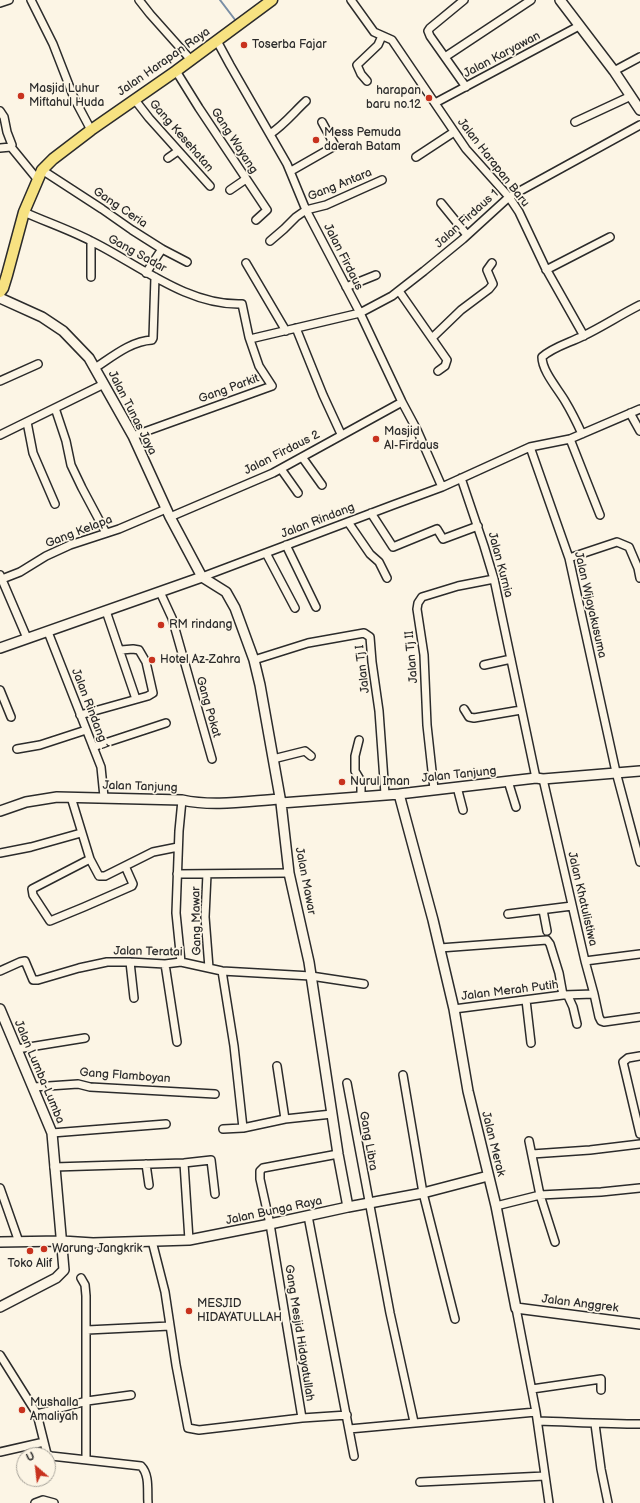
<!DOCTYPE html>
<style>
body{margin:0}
#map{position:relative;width:640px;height:1503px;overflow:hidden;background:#fcf5e5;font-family:"Balsamiq Sans",sans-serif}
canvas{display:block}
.north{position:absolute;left:16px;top:1447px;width:40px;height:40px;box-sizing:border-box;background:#fcf5e5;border:1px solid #a8a49b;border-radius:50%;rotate:332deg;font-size:11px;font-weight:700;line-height:16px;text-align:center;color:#2b2b2b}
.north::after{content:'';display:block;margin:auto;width:14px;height:18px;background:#c8321e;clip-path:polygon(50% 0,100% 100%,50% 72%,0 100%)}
</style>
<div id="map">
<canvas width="640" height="1503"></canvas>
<div class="north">U</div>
</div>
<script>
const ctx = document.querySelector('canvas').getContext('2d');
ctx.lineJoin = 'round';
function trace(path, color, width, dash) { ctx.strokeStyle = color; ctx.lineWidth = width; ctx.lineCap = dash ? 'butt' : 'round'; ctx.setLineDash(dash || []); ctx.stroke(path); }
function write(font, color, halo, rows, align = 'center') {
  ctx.font = font + ' "Balsamiq Sans",sans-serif'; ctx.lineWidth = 3.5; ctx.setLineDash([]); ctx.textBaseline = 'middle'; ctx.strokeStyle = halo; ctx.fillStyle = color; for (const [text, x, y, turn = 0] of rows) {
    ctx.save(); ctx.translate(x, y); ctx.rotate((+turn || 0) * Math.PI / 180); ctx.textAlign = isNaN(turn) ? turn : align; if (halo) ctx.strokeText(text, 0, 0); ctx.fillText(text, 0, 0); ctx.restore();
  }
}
trace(new Path2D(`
 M220,0L236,21`), '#7a8fa5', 2);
const street = new Path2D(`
 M31,0L53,44L74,98L91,130
 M139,0L150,14L191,60
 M351,0L374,32L392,40L466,149L509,197L519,212L545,267L584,336
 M464,0L430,28L428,31L430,36L466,87
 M0,3L9,0
 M217,41L230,65L287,164L306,210L360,313L402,402L417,430L442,487
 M445,57L531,0
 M176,71L199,108L267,210L256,220
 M614,71L640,57
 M367,81L361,74L357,65L378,45L382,36
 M135,100L149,118L210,186
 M435,103L579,26
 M0,111L4,117L7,132L12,145L11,147L38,180
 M575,122L631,96
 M270,134C284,125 294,112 306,101
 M0,148L11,147
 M416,157L454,132
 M168,158L178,151
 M42,170L102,209L132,230L162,249L187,262
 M291,171L333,147L334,144L322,122
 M230,190L246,179
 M441,203L467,235
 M24,212C46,222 70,230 91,241C138,264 187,306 242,304L249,337L259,366L272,386L133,436
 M270,241L284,229L296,217L306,210L326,205L382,180
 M246,263L286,331
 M546,270L610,237
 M146,273L162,249
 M91,277V241
 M346,287L376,275
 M399,291L447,360L445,366L438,371
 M296,328L323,395L341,434
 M432,338L461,310L489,289L493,284L487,270L492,263
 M250,339L360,313L392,296L424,271L463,239L509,197L640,125
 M95,368C112,357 131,341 152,340L153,338L155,277
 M0,381L38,364
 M55,408L66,441L71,465L82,488L106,533
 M630,413L640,431
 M27,422L33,453L55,504
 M582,434C577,423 571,411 565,401C558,389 542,371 542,357C553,347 569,343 583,336C602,327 620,315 640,305
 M0,435L104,384
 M570,439L600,515
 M530,447L569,558L616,772L640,862
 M302,457L322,485
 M281,469L298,493
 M461,478L484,546L494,579L536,778
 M371,513L393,547L437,529L443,539L478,526
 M170,517L273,473L402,402
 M348,522L370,554L379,562L387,578
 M286,545L316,607
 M266,553L295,608
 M569,558L617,542L629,547L638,568L640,578
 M0,575L27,638
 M202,577L393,505L442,487L530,447L570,439L640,409
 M2,579L20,572L46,556L70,545L119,529L166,509
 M160,592L172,618L212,759
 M106,611L136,699
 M48,632L101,767L104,797
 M254,660L308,643L364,633L370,637L372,662L379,711L385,794
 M484,665L511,659
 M0,690L11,717
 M464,709L469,717L474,718L521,710
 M80,715L148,696L153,693L146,662L139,650L133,649L121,650
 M359,740L355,756V771L361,781V796
 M93,747L166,723
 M17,749L40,745L86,730
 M273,759L305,751L311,756
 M543,779L585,961L594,994L599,1017L601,1021L604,1022L640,1017
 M508,781L516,807
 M457,787L463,810
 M434,789L427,725L424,655L417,609L418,603L422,597L458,586L494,579
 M71,797L90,859L99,876H105L153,852L178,847
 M0,853L31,847L81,833
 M90,859L32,889L33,895L50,921L84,907L132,886L133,884L125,866
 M177,874L289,873
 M207,874L205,917L209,968
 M543,910L547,931
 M508,914L572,906
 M440,948L547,940L550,944L559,973L563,995
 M585,961L640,954
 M130,962L134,998
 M181,962L176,913L179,831L182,800
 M165,964L177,1042
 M0,971L20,962L25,961L33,980H38L79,968L107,962H130L165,964L181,962L222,971L311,976L364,984
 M222,971L234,1046L243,1128
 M568,996L573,1007L577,1024
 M526,1000L531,1043
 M454,1009L563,995L594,994
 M17,1049L85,1038
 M640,1056L628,1058L623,1062L640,1134
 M277,1066L285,1119
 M403,1075L423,1193L455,1319
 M347,1083L390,1313L414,1422
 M34,1087L78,1084L90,1087L215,1094
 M223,1129L243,1128L285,1119L332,1114
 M52,1133L166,1124
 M529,1141L540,1195L555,1242
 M532,1154L590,1150L640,1144
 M184,1163L189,1240
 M146,1164L149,1185
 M54,1167L184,1163L211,1160L215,1194
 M0,1188L19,1242
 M496,1206L540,1195L601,1192L640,1188
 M308,1216L354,1456
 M152,1241L165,1292L176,1365L188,1428L199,1430L302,1418L270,1224L260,1179V1171L263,1168L338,1154
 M81,1278L85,1285L86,1296V1460
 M516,1308L536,1412L549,1503
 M87,1330L170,1326
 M0,1355L37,1414L47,1454L51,1456L141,1466C150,1475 147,1491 148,1503
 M532,1389L601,1379V1390
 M37,1414L87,1401L131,1395
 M302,1418L347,1415
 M538,1421C572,1422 606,1424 640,1424
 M595,1424L601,1469L608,1503
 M349,1429L536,1412
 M0,1452L44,1442
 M420,1482L545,1476
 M35,1503L43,1500L54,1503`);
const secondary = new Path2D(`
 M560,0L614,71L640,110
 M0,298L42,317L63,331L89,358L133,436L170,517L202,577
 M202,577L226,592L235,608L254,660L260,685L281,803L289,873L309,962L338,1154L348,1207
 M0,648L202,577
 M399,794L433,920L454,1009L468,1091L496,1206L516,1308L640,1324
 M281,803L399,794L536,778L543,779L640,771
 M0,811L26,802L57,797L182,800C214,807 248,801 280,799
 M0,1009L52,1133L64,1270L56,1278L0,1307
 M0,1242L62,1241L93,1243L189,1240L270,1224L348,1207L423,1193L488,1176`);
const primary = new Path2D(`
 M0,292L3,288L7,275L24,212L42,170L53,159L91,130L176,71L272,0`);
trace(street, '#2b2b2b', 10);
trace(secondary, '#2b2b2b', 12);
trace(primary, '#2b2b2b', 13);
trace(street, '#fcf5e5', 7);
trace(secondary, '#fcf5e5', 9);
trace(primary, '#f7e281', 10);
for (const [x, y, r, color] of [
 [244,45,4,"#c8321e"],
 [21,96,4,"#c8321e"],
 [429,98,4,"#c8321e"],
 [316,140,4,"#c8321e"],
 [376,439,4,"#c8321e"],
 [161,625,4,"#c8321e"],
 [152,660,4,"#c8321e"],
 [342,782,4,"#c8321e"],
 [44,1249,4,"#c8321e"],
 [30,1251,4,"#c8321e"],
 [189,1311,4,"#c8321e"],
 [22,1410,4,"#c8321e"]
]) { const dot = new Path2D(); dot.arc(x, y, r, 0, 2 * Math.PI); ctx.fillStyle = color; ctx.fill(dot); trace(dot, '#fcf5e5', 1.5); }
write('12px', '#2b2b2b', '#fcf5e5', [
 ["Toserba Fajar",252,45],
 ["Masjid Luhur",29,89],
 ["Miftahul Huda",29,103],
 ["harapan",421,91,"right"],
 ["baru no.12",421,105,"right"],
 ["Mess Pemuda",324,133],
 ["daerah Batam",324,147],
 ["Masjid",384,432],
 ["Al-Firdaus",384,446],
 ["RM rindang",169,625],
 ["Hotel Az-Zahra",160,660],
 ["Nurul Iman",350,782],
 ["Warung Jangkrik",52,1249],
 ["Toko Alif",30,1264,"center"],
 ["MESJID",197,1304],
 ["HIDAYATULLAH",197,1318],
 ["Mushalla",30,1403],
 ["Amaliyah",30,1417]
], 'left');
write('12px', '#2b2b2b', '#fcf5e5', [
 ["Jalan Karyawan",502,55,-28],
 ["Jalan Harapan Raya",164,62,-35],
 ["Gang Kesehatan",181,136,49],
 ["Gang Wayang",234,141,57],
 ["Jalan Harapan Baru",493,163,52],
 ["Gang Antara",340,185,-22],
 ["Gang Ceria",120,208,34],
 ["Jalan Firdaus 1",467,219,-42],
 ["Gang Sadar",137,254,29],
 ["Jalan Firdaus",343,257,63],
 ["Gang Parkit",229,389,-20],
 ["Jalan Tunas Jaya",132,413,63],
 ["Jalan Firdaus 2",282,453,-27],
 ["Jalan Rindang",318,521,-21],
 ["Gang Kelapa",79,532,-21],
 ["Jalan Kurnia",500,565,75],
 ["Jalan Wijayakusuma",590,605,77],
 ["Jalan Tj II",412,657,-95],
 ["Jalan Tj I",363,669,-97],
 ["Gang Pokat",208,707,74],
 ["Jalan Rindang 1",90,709,69],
 ["Jalan Tanjung",459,775,-6],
 ["Jalan Tanjung",140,787,2],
 ["Jalan Mawar",305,881,79],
 ["Jalan Khatulistiwa",582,899,77],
 ["Gang Mawar",197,921,-91],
 ["Jalan Teratai",148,952,1],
 ["Jalan Merah Putih",510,991,-7],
 ["Jalan Lumba-Lumba",39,1072,67],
 ["Gang Flamboyan",125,1076,4],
 ["Gang Libra",368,1141,80],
 ["Jalan Merak",493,1144,76],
 ["Jalan Bunga Raya",274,1211,-12],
 ["Jalan Anggrek",580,1304,7],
 ["Gang Mesjid Hidayatullah",299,1333,81]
]);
</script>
